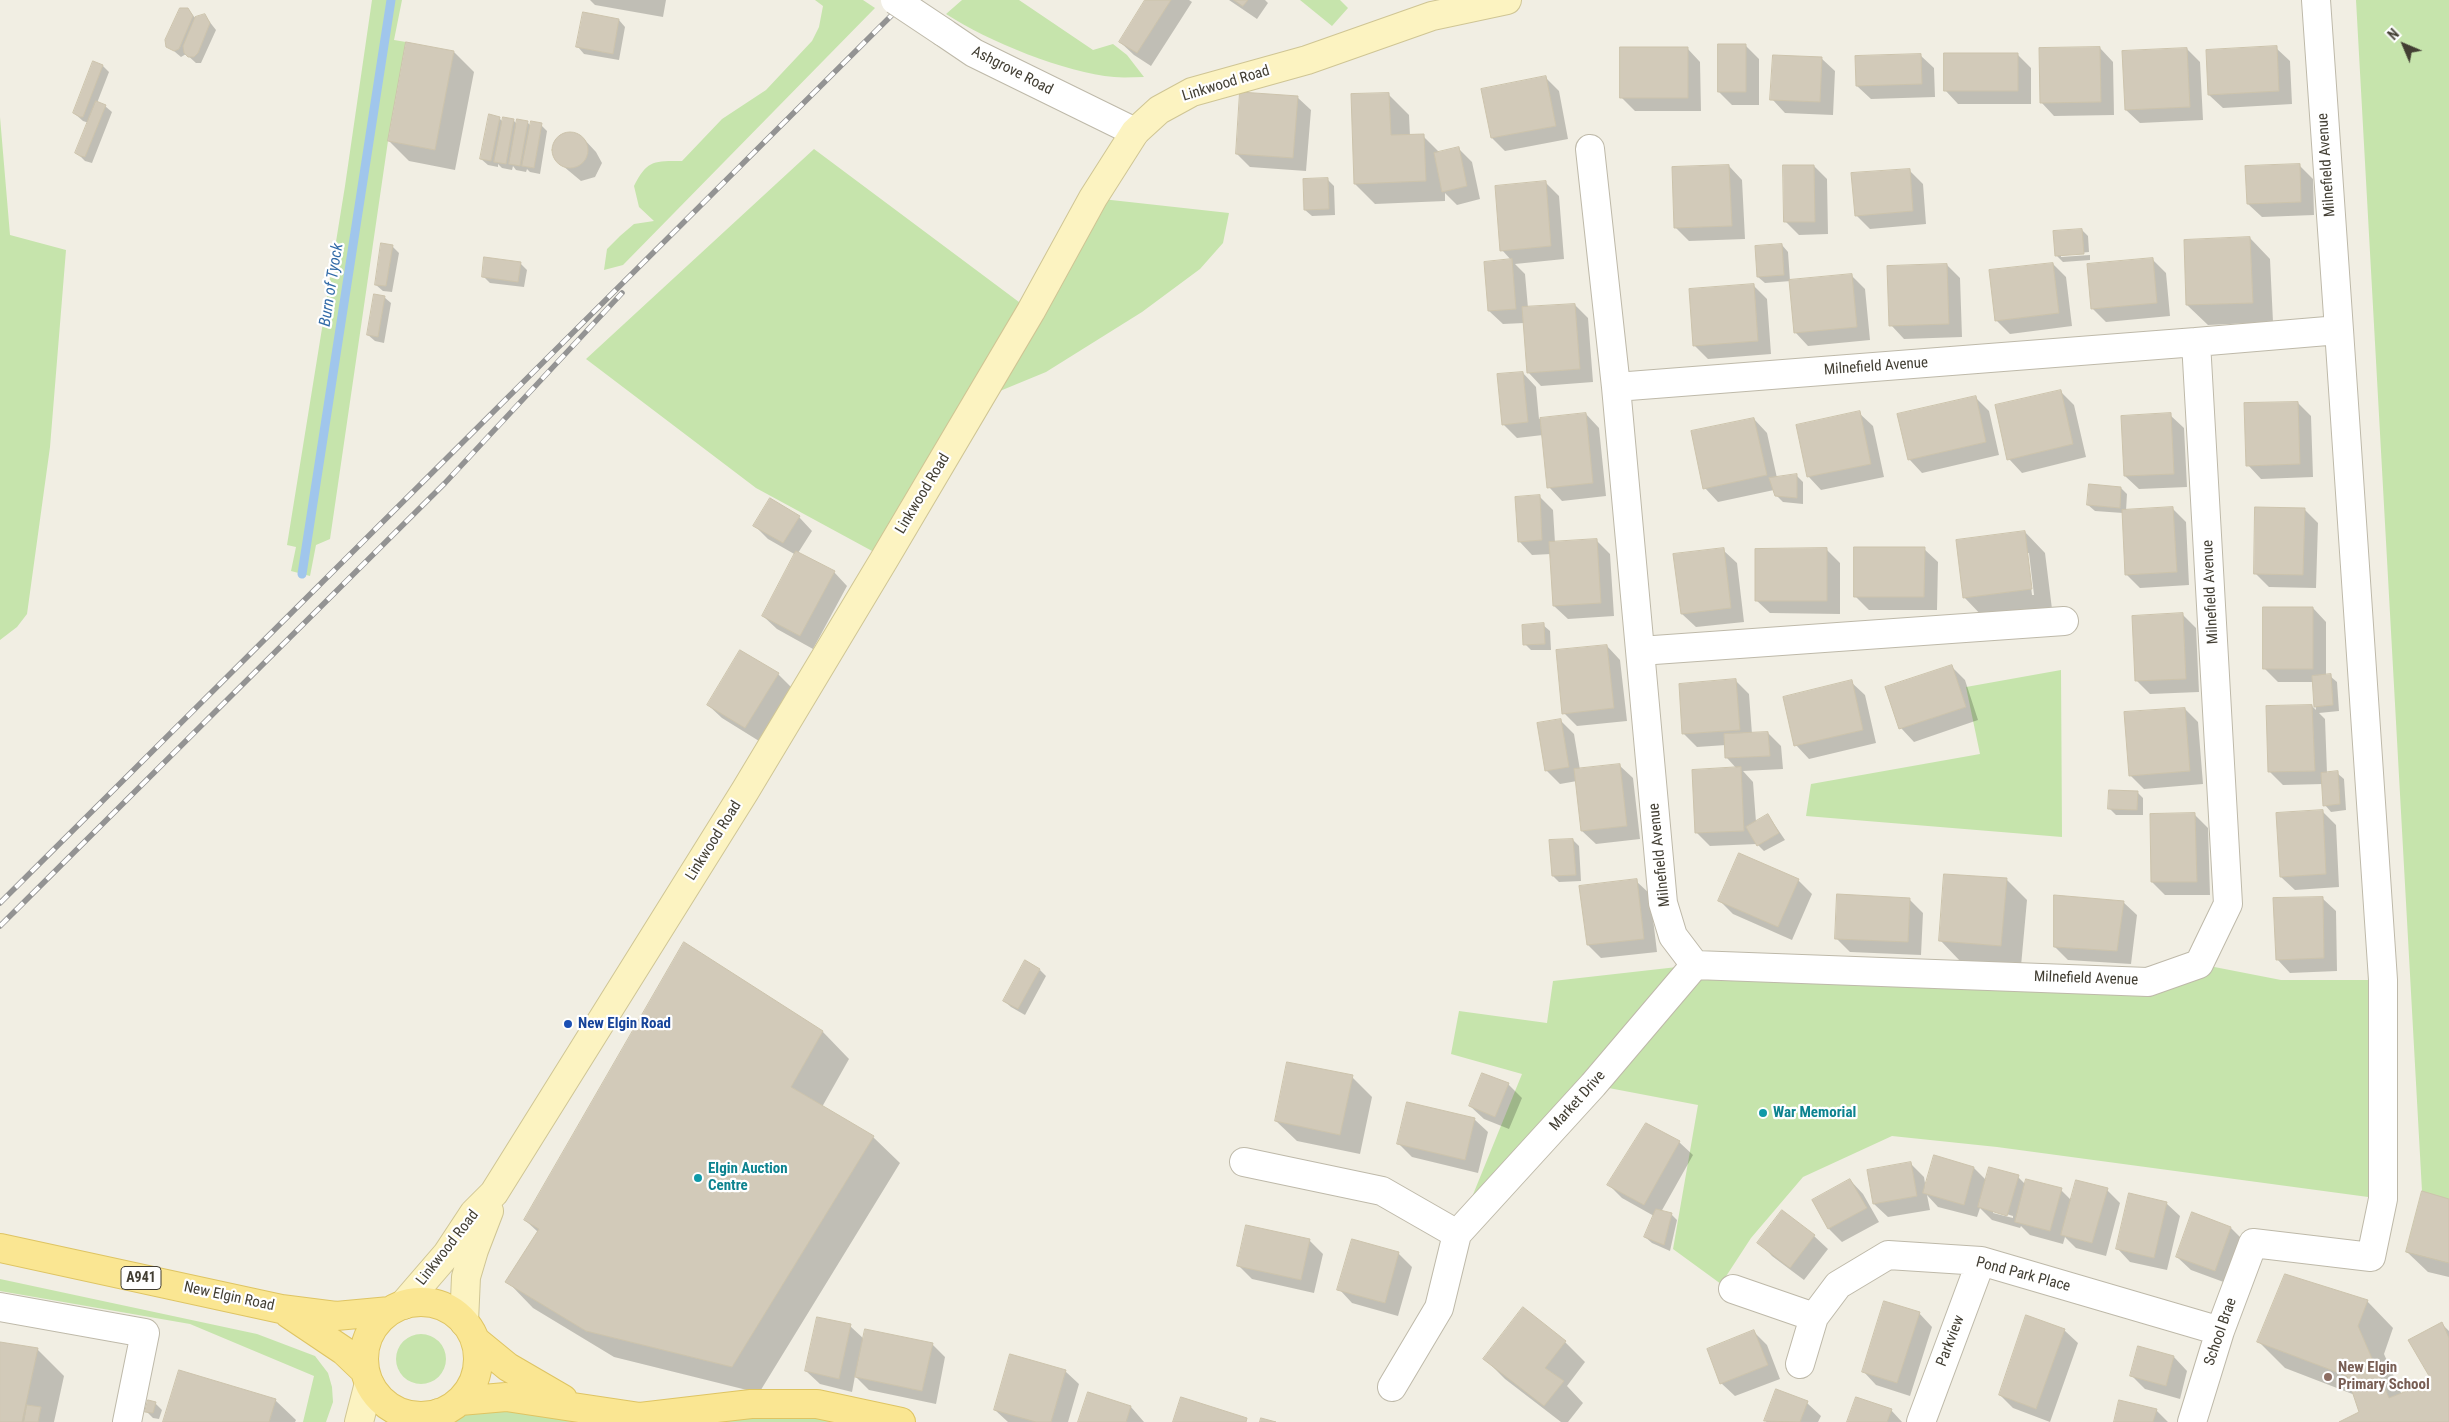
<!DOCTYPE html>
<style>
body{margin:0}
#map{position:relative;width:2449px;height:1422px;overflow:hidden;background:#f1eee3;font-family:"Roboto Condensed",sans-serif}
canvas{display:block}
.north{position:absolute;left:2379px;top:20px;width:50px;height:50px;-webkit-text-stroke:4px #fff;paint-order:stroke;rotate:315deg;font-size:14px;font-weight:700;line-height:20px;text-align:center;color:#423e33}
.north::after{content:'';display:block;margin:auto;width:18px;height:22px;background:#423e33;clip-path:polygon(50% 0,100% 100%,50% 72%,0 100%)}
</style>
<div id="map">
<canvas width="2449" height="1422"></canvas>
<div class="north">N</div>
</div>
<script>
const ctx = document.querySelector('canvas').getContext('2d');
ctx.lineJoin = 'round';
function paint(path, color) { ctx.fillStyle = color; ctx.fill(path, 'evenodd'); }
function trace(path, color, width, dash) { ctx.strokeStyle = color; ctx.lineWidth = width; ctx.lineCap = dash ? 'butt' : 'round'; ctx.setLineDash(dash || []); ctx.stroke(path); }
function write(font, color, halo, rows, align = 'center') {
  ctx.font = font + ' "Roboto Condensed",sans-serif'; ctx.lineWidth = 4.5; ctx.setLineDash([]); ctx.textBaseline = 'middle'; ctx.strokeStyle = halo; ctx.fillStyle = color; for (const [text, x, y, turn = 0] of rows) {
    ctx.save(); ctx.translate(x, y); ctx.rotate((+turn || 0) * Math.PI / 180); ctx.textAlign = isNaN(turn) ? turn : align; if (halo) ctx.strokeText(text, 0, 0); ctx.fillText(text, 0, 0); ctx.restore();
  }
}
paint(new Path2D(`
 M372,0H402L394,40L406,42L388,141L330,539L316,545L310,576L291,571L296,547L287,545L345,186Z
 M815,0H863L875,8L623,265L604,270L607,249L620,236L634,224L654,221L639,207L634,186C647,160 654,161 682,161L722,119L766,90L812,41L819,27L823,6Z
 M962,0H1019L1093,50L1113,44L1127,55L1144,77C1134,77 1124,78 1114,77C1066,73 987,41 946,14Z
 M1300,0H1340L1348,8L1332,26Z
 M2356,0H2449V1263L2406,1252L2422,1191Z
 M0,117L10,235L66,250L50,447L27,614L17,627L0,640Z
 M814,149L1031,311L1093,198L1229,213L1223,243L1200,269L1142,312L1046,372L978,400L885,558L756,488L586,359Z
 M2061,670L2062,837L1806,816L1811,784L1980,754L1966,687Z
 M2199,964L2281,980H2383V1199L1997,1147L1892,1136L1803,1177L1751,1238L1721,1284L1673,1249L1698,1105L1593,1085L1457,1234L1522,1074L1451,1054L1459,1011L1547,1023L1553,981L1695,965L2148,982Z
 M0,1279L257,1334L315,1356L328,1373L332,1387L333,1402L326,1422H303L314,1376L190,1324L0,1291Z
 M396 1359a25 25 0 1 1 50 0a25 25 0 1 1-50 0Z
 M471,1386L506,1397L580,1407L817,1404L901,1422H404L394,1410L415,1416L464,1396Z`), '#c6e4ac');
paint(new Path2D(`
 M590,0H666L663,17L595,5Z
 M1147,0H1189L1192,2L1151,66L1134,55L1120,42Z
 M1229,0H1265L1268,3L1257,19Z
 M188,9L195,18L205,16L216,30L201,63H196L186,54L181,57L168,46Z
 M584,14L619,20L625,27L619,60L584,54L578,47Z
 M1746,46L1759,59V105H1732L1719,92Z
 M1687,48L1700,62L1701,111H1635L1621,97Z
 M2100,48L2113,62L2114,115L2054,116L2041,102Z
 M2276,48L2290,61L2292,104L2223,108L2209,95Z
 M2187,49L2200,62L2203,120L2140,123L2126,110Z
 M454,52L474,72L455,170L409,161L389,141Z
 M2017,54L2031,68V104H1958L1945,90Z
 M1920,55L1934,68L1935,97L1871,99L1857,86Z
 M1821,58L1835,71L1833,115L1785,113L1772,99Z
 M94,63L103,66L109,72L97,103L105,106L112,112L92,163L85,161L77,153L89,123L83,121L74,113Z
 M1545,77L1559,91L1568,139L1505,151L1492,138L1483,90Z
 M1388,94L1409,115L1410,136H1423L1440,153L1459,149L1472,162L1480,199L1457,205L1445,193V201L1375,204L1355,184Z
 M1297,97L1311,110L1306,171L1250,167L1237,154Z
 M499,118L503,122L513,120L517,124L518,121L528,123L531,126L541,125L547,131L540,174L530,172L527,169L526,172L516,170L513,166L512,170L502,168L498,164V167L488,165L481,159Z
 M572,133L583,138L596,152L602,163L595,177L581,181L557,161L554,145L561,136Z
 M2299,165L2313,179L2314,215L2262,217L2248,204Z
 M1729,166L1742,180L1745,239L1689,241L1675,227Z
 M1814,166L1827,179L1828,234L1799,235L1786,222Z
 M1909,170L1923,184L1926,224L1870,229L1856,215Z
 M1327,179L1334,186L1335,215L1312,216L1305,210Z
 M1545,182L1559,196L1564,259L1515,264L1525,274L1528,308L1575,305L1588,318L1593,382L1541,386L1528,372L1524,323L1503,324L1489,311L1512,261L1502,250Z
 M2082,230L2088,236L2089,252L2061,255V257L2090,255V260L2063,262L2057,256Z
 M2250,238L2270,259L2273,322L2208,325L2187,305Z
 M1782,245L1788,252L1790,281L1852,276L1865,289L1870,340L1808,346L1795,332L1791,281L1765,283L1758,277Z
 M392,246L399,253L392,292L383,291L376,285Z
 M2153,260L2166,273L2170,316L2106,322L2092,308Z
 M520,263L527,270L524,287L490,283L483,276Z
 M2053,264L2066,277L2072,326L2010,334L1996,320Z
 M1947,265L1960,278L1962,337L1904,339L1891,325Z
 M1754,286L1767,299L1771,354L1708,359L1694,345Z
 M384,297L391,303L384,343L375,341L368,335Z
 M1523,373L1536,387L1539,419L1586,414L1599,428L1606,496L1562,501L1549,487L1543,435L1517,438L1503,424Z
 M2061,392L2074,405L2086,457L2022,473L2009,459Z
 M1975,397L1989,411L1999,455L1922,473L1909,459Z
 M2298,403L2311,416L2313,477L2261,479L2248,465Z
 M1859,413L1873,426L1884,477L1821,490L1808,476Z
 M2170,415L2184,428L2187,487L2139,489L2125,476Z
 M1754,419L1767,433L1777,478L1797,476L1803,482V504L1783,502L1777,496L1774,490L1718,502L1705,488Z
 M2121,488L2127,494L2126,511L2173,509L2186,522L2189,585L2140,588L2126,574L2123,513L2095,511L2088,505Z
 M1540,497L1553,510L1555,543L1596,540L1610,554L1614,616L1568,619L1554,606L1551,554L1532,555L1519,541Z
 M2304,509L2318,523L2316,588L2269,587L2256,574Z
 M799,517L812,531L798,553L834,572L847,586L813,649L777,629L763,616L796,555L768,539L755,526Z
 M2025,532L2045,553L2052,609L1984,618L1964,597ZM2027,553H2029L2034,595H2032Z
 M1924,549L1938,562L1937,610H1869L1856,597Z
 M1723,550L1737,563L1744,622L1696,627L1682,614L1675,556Z
 M1827,550L1840,563V614L1770,613L1756,600Z
 M2313,608L2326,622V676H2330L2337,682L2339,711L2319,713L2325,719L2327,773H2337L2344,779L2346,810L2331,812L2325,805L2323,784L2283,785L2270,772L2312,706L2316,710L2314,682H2278L2265,669Z
 M2183,615L2196,628L2199,692L2150,694L2137,681Z
 M1543,625L1550,631L1551,650H1531L1525,644Z
 M1607,646L1620,660L1627,721L1577,726L1564,713Z
 M1951,666L1965,680L1978,720L1914,742L1901,728Z
 M778,674L792,688L759,741L722,718L708,705Z
 M1736,681L1749,694L1752,734L1768,733L1781,746L1783,769L1743,771L1753,782L1756,822L1768,815L1785,840L1764,851L1757,844L1710,846L1696,832L1737,769L1727,758L1726,745L1697,747L1683,733Z
 M1851,682L1865,695L1876,743L1809,759L1796,745Z
 M2185,709L2198,722L2203,784L2144,789L2130,775Z
 M1560,720L1574,734L1580,770L1619,765L1633,778L1640,839L1596,844L1582,831L1577,781L1560,784L1546,770Z
 M2137,792L2143,798V815H2116L2109,808Z
 M2322,811L2336,825L2339,887L2295,890L2281,877Z
 M2195,815L2208,828L2210,895H2165L2152,882Z
 M1573,840L1579,846L1581,881L1559,882L1553,876Z
 M1740,855L1798,880L1812,894L1792,940L1733,914L1719,900Z
 M2006,879L2027,900L2021,966L1960,961L1940,940Z
 M1636,881L1650,894L1657,952L1601,958L1588,945Z
 M2322,898L2336,911L2337,971L2290,973L2277,959Z
 M1909,899L1923,913L1921,955L1850,952L1836,938Z
 M2123,902L2137,915L2131,964L2068,960L2055,947Z
 M685,944L823,1032L849,1059L822,1107L873,1137L900,1163L759,1393L614,1357L533,1308L507,1281L538,1232L525,1220Z
 M1040,970L1046,976L1025,1015L1011,1007L1004,1001Z
 M1352,1077L1372,1097L1360,1154L1297,1141L1276,1121Z
 M1508,1084L1522,1098L1509,1129L1484,1119L1470,1106Z
 M1474,1119L1488,1132L1478,1173L1412,1157L1399,1144Z
 M1679,1142L1693,1155L1661,1212L1671,1214L1677,1220L1670,1251L1652,1243L1645,1237L1654,1216L1622,1198L1609,1185Z
 M1910,1163L1924,1177L1926,1189L1974,1168L1986,1180L2018,1177L2026,1185L2061,1190L2072,1201L2107,1190L2120,1203L2106,1256L2076,1248L2065,1237L2063,1244L2030,1235L2021,1226L2020,1228L1992,1220L1980,1208L1977,1217L1938,1207L1927,1195L1930,1210L1888,1217L1874,1204L1869,1171ZM1993,1210L2013,1216V1218L1993,1213Z
 M1850,1180L1863,1194L1879,1222L1842,1242L1829,1229L1813,1201Z
 M2449,1200V1277L2428,1272L2407,1252Z
 M2166,1203L2180,1216L2167,1270L2130,1262L2117,1248Z
 M2231,1228L2244,1241L2229,1284L2191,1270L2177,1257Z
 M1814,1236L1828,1249L1804,1280L1772,1256L1759,1242Z
 M1309,1240L1323,1254L1314,1293L1252,1279L1239,1266Z
 M1398,1253L1412,1267L1398,1316L1352,1303L1339,1289Z
 M2367,1301L2393,1328L2384,1354L2402,1395L2434,1381L2442,1324L2449,1331V1422H2342L2361,1413L2355,1395L2285,1368L2259,1342Z
 M1919,1313L1932,1327L1910,1396L1876,1385L1863,1371Z
 M850,1326L864,1339L932,1344L945,1357L936,1404L869,1390L855,1376L852,1392L820,1384L806,1371Z
 M2064,1330L2078,1343L2050,1422L2013,1408L2000,1395Z
 M1754,1332L1767,1345L1780,1379L1735,1396L1721,1383Z
 M1565,1342L1585,1362L1567,1386L1583,1403L1568,1422H1561L1505,1379L1485,1359Z
 M0,1343L37,1349L64,1376L54,1422H0Z
 M2139,1348L2174,1357L2187,1371L2180,1399L2145,1389L2132,1376Z
 M1065,1371L1079,1384L1068,1422H1008L995,1410Z
 M1776,1391L1807,1403L1821,1416L1818,1422H1766Z
 M1089,1394L1131,1407L1144,1422H1079Z
 M275,1400L296,1420L295,1422H165Z
 M155,1403L162,1410L159,1419L153,1418L146,1411Z
 M1891,1410L1902,1422H1848Z
 M2156,1410L2168,1422H2115Z`), '#0003');
trace(new Path2D(`
 M302,574L391,0`), '#a0c6ec', 9);
const building = new Path2D(`
 M1145,0H1171L1137,53L1119,42Z
 M1234,0H1248L1243,6Z
 M180,8H188L193,16L179,49L174,51L166,47L165,40Z
 M583,12L619,19L613,54L576,47Z
 M205,14L210,23L198,53L194,57H188L184,53L183,46L195,17Z
 M406,42L454,51L435,150L388,141Z
 M1718,44H1746V92H1718Z
 M2277,46L2279,91L2208,95L2206,50Z
 M1620,47H1688V98H1620Z
 M2100,47L2101,102L2040,103L2039,48Z
 M2187,48L2190,107L2125,110L2122,51Z
 M1944,53H2018V91H1944Z
 M1921,54L1922,84L1856,86L1855,56Z
 M1773,55L1822,57L1820,102L1770,100Z
 M93,61L103,65L83,117H80L73,113Z
 M1546,76L1556,126L1491,138L1481,89Z
 M1240,92L1298,96L1293,158L1236,154Z
 M1389,93L1391,135L1424,134L1426,181L1354,184L1351,94Z
 M96,101L106,105L85,157L80,156L75,153Z
 M489,114L500,117L491,161L480,159Z
 M503,117L514,119L506,164L494,162Z
 M517,119L528,121L520,166L509,164Z
 M531,121L542,123L534,168L522,166Z
 M552 150a18 18 0 1 1 36 0a18 18 0 1 1-36 0Z
 M1459,147L1467,186L1442,192L1434,153Z
 M2300,164L2301,202L2247,204L2245,166Z
 M1729,165L1732,226L1674,228L1672,167Z
 M1783,165H1814L1815,222H1784Z
 M1910,169L1913,211L1855,216L1851,173Z
 M1328,178L1329,209L1304,210L1303,179Z
 M1546,181L1551,246L1500,251L1495,186Z
 M2082,229L2084,254L2055,256L2053,231Z
 M2250,237L2253,303L2186,305L2184,240Z
 M381,243L393,245L386,286L375,285Z
 M1782,244L1784,275L1757,277L1755,246Z
 M484,257L521,262L518,282L482,277Z
 M2153,258L2157,303L2091,309L2087,264Z
 M1512,259L1516,309L1488,311L1484,262Z
 M2053,263L2059,313L1995,321L1989,270Z
 M1947,264L1949,324L1889,326L1887,266Z
 M1852,274L1857,327L1794,333L1789,280Z
 M1754,284L1758,341L1693,346L1689,289Z
 M374,294L385,296L378,337L367,335Z
 M1575,304L1580,369L1527,373L1522,307Z
 M1523,372L1528,422L1502,425L1497,374Z
 M2061,390L2073,444L2007,460L1995,405Z
 M1976,396L1986,442L1908,460L1897,414Z
 M2298,402L2300,464L2246,466L2244,403Z
 M1860,411L1871,464L1807,477L1796,425Z
 M1586,413L1593,483L1547,488L1540,418Z
 M2171,413L2174,474L2124,476L2121,416Z
 M1754,418L1767,475L1703,489L1691,431Z
 M1797,474V498L1775,496L1769,478Z
 M2089,484L2121,487L2120,508L2087,505Z
 M1540,495L1542,540L1518,542L1515,497Z
 M770,498L800,516L783,543L753,526Z
 M2173,507L2177,572L2125,575L2122,510Z
 M2255,507L2305,508L2303,575L2254,574Z
 M2025,531L2032,589L1963,598L1956,540Z
 M1597,539L1601,603L1553,606L1549,542Z
 M1854,547H1925L1924,597H1854Z
 M1724,548L1731,608L1681,614L1673,554Z
 M1827,548V601H1755V549Z
 M796,551L835,571L800,636L762,616Z
 M2263,607H2313V669H2263Z
 M2183,613L2186,679L2135,681L2132,616Z
 M1544,623L1545,644L1523,645L1522,625Z
 M1607,645L1614,708L1562,714L1556,650Z
 M740,650L779,673L745,728L707,705Z
 M1952,665L1966,707L1899,729L1885,687Z
 M2331,674L2333,705L2314,707L2312,676Z
 M1736,679L1740,730L1682,734L1679,684Z
 M1852,680L1863,730L1794,746L1783,697Z
 M2312,705L2315,771L2268,772L2266,706Z
 M2185,708L2190,771L2129,776L2124,712Z
 M1561,719L1569,767L1545,771L1537,723Z
 M1768,732L1770,756L1725,758L1724,734Z
 M1620,764L1627,826L1581,831L1574,769Z
 M1741,767L1744,831L1695,833L1692,770Z
 M2338,771L2340,804L2323,806L2321,773Z
 M2109,790L2138,791L2137,810L2108,809Z
 M2323,810L2326,874L2280,877L2276,813Z
 M2195,813L2197,882H2151L2150,814Z
 M1768,814L1779,833L1757,846L1746,827Z
 M1573,839L1576,875L1552,876L1549,840Z
 M1739,853L1799,879L1778,927L1718,901Z
 M1944,874L2007,878L2001,946L1939,941Z
 M1637,879L1644,939L1587,945L1579,886Z
 M1837,894L1910,898L1908,942L1835,939Z
 M2054,895L2124,901L2117,951L2054,947Z
 M2323,897L2324,958L2276,960L2273,898Z
 M684,942L823,1031L791,1087L874,1136L732,1367L586,1331L505,1282L539,1229L524,1220Z
 M1025,960L1040,969L1018,1009L1003,1001Z
 M1287,1062L1353,1075L1340,1135L1275,1121Z
 M1482,1073L1509,1083L1495,1117L1469,1106Z
 M1407,1102L1475,1118L1465,1160L1397,1144Z
 M1646,1123L1680,1141L1644,1205L1607,1185Z
 M1934,1155L1974,1167L1964,1205L1923,1193Z
 M1911,1162L1917,1196L1873,1204L1867,1170Z
 M1989,1167L2019,1175L2007,1216L1978,1207Z
 M1850,1179L1867,1208L1828,1229L1812,1200Z
 M2026,1179L2062,1188L2050,1231L2015,1222Z
 M2076,1180L2108,1188L2092,1243L2061,1235Z
 M2422,1191L2449,1199V1263L2406,1252Z
 M2129,1193L2167,1202L2154,1258L2116,1249Z
 M1656,1209L1672,1213L1664,1245L1644,1237Z
 M1782,1210L1815,1235L1790,1268L1757,1243Z
 M2192,1212L2231,1227L2215,1271L2176,1257Z
 M1246,1225L1310,1239L1301,1280L1237,1266Z
 M1352,1239L1399,1252L1385,1303L1337,1290Z
 M2285,1274L2368,1300L2358,1326L2389,1398L2432,1381L2408,1340L2442,1322L2449,1338V1422H2339L2359,1412L2347,1376L2257,1342Z
 M1884,1301L1920,1312L1897,1383L1862,1372Z
 M1523,1307L1566,1341L1545,1368L1564,1381L1544,1406L1483,1359Z
 M2026,1315L2065,1329L2036,1409L1999,1395Z
 M817,1317L851,1324L839,1379L805,1371Z
 M865,1329L933,1343L922,1391L855,1377Z
 M1754,1330L1768,1365L1720,1384L1707,1349Z
 M0,1342L38,1348L22,1422H0Z
 M2138,1346L2174,1356L2166,1386L2130,1376Z
 M1010,1354L1066,1370L1051,1422H1036L994,1410Z
 M179,1370L276,1399L269,1422H163Z
 M1776,1389L1808,1401L1800,1422L1764,1421Z
 M1088,1392L1131,1406L1126,1422H1078Z
 M1181,1397L1247,1418L1246,1422H1173Z
 M1856,1397L1892,1409L1887,1422H1847Z
 M148,1400L156,1402L153,1413L145,1412Z
 M2119,1400L2157,1409L2153,1422H2114Z
 M27,1405L41,1407L38,1422H24Z
 M1261,1418L1276,1422H1260Z`);
paint(building, '#d2cab9');
trace(building, '#ccc3ac', 1);
const street = new Path2D(`
 M943,32L974,53L1135,132
 M1590,149L1616,387L1663,903L1673,936L1695,965L2148,982L2199,964L2228,904L2196,342L2339,330L2316,0
 M1616,387L2196,342
 M1640,651L2064,621
 M1244,1162L1382,1191L1457,1234
 M1733,1289L1814,1317
 M0,1307L145,1333L127,1422
 M1800,1364L1814,1317L1838,1285L1888,1255L1981,1261L2220,1331
 M1392,1387L1439,1308L1457,1234L1593,1085L1695,965
 M1921,1422L1981,1261
 M2192,1422L2220,1331L2253,1243L2371,1257L2383,1199V980L2339,330`);
const secondary = new Path2D(`
 M403,1305L447,1254L474,1213L494,1193L745,791L885,558L1031,311L1093,198L1135,132L1159,110L1192,92L1307,60L1432,16L1507,0
 M464,1322L466,1277L474,1250L489,1211
 M359,1422L369,1383
 M427,1422L439,1413`);
const primary = new Path2D(`
 M0,1248L281,1309L336,1316L390,1311
 M364 1359a57 57 0 1 1 114 0a57 57 0 1 1-114 0Z
 M289,1314L344,1351L365,1371
 M475,1340L508,1367L563,1399
 M460,1401L506,1397L640,1417L751,1404H817L901,1422`);
trace(street, '#beb9a9', 30);
trace(secondary, '#cfc594', 30);
trace(primary, '#dec463', 30);
trace(street, '#fff', 28);
trace(secondary, '#fcf3c1', 28);
trace(primary, '#fae692', 28);
const rail = new Path2D(`
 M0,903L907,0
 M0,926L445,483L622,293`);
trace(rail, '#939393', 5.5);
trace(rail, '#fff', 4, [11]);
const streetBridge = new Path2D(`
 M895,0L943,32`);
trace(streetBridge, '#beb9a9', 30, []);
trace(streetBridge, '#fff', 28);
for (const [x, y, r, color] of [
 [568,1024,5,"#1a4fb4"],
 [1763,1113,5,"#0f9aa8"],
 [698,1178,5,"#0f9aa8"],
 [2328,1377,5,"#8d6e63"]
]) { const dot = new Path2D(); dot.arc(x, y, r, 0, 2 * Math.PI); ctx.fillStyle = color; ctx.fill(dot); trace(dot, '#fff', 2); }
for (const [x, y, w] of [
 [141,1278,40]
]) { const box = new Path2D(); box.roundRect(x - w / 2, y - 11.5, w, 23, 4); ctx.fillStyle = '#fff'; ctx.fill(box); trace(box, '#423e33', 1); }
write('bold 14px', '#423e33', null, [
 ["A941",141,1278]
]);
write('15px', '#423e33', '#fff', [
 ["Ashgrove Road",1012,71,27],
 ["Linkwood Road",1226,84,-17],
 ["Milnefield Avenue",2327,165,-94],
 ["Milnefield Avenue",1876,367,-4],
 ["Linkwood Road",923,494,-59],
 ["Milnefield Avenue",2211,592,-93],
 ["Linkwood Road",714,841,-58],
 ["Milnefield Avenue",1660,855,-96],
 ["Milnefield Avenue",2086,979,2],
 ["Market Drive",1578,1101,-48],
 ["Linkwood Road",448,1248,-52],
 ["Pond Park Place",2023,1275,15],
 ["New Elgin Road",229,1297,12],
 ["School Brae",2221,1332,-71],
 ["Parkview",1951,1341,-69]
]);
write('bold 15px', '#164399', '#fff', [
 ["New Elgin Road",578,1024]
], 'left');
write('bold 15px', '#0d838f', '#fff', [
 ["War Memorial",1773,1113],
 ["Elgin Auction",708,1169],
 ["Centre",708,1186]
], 'left');
write('bold 15px', '#785e54', '#fff', [
 ["New Elgin",2338,1368],
 ["Primary School",2338,1385]
], 'left');
write('italic 16px', '#326ba8', '#fff', [
 ["Burn of Tyock",332,285,-81]
]);
</script>
